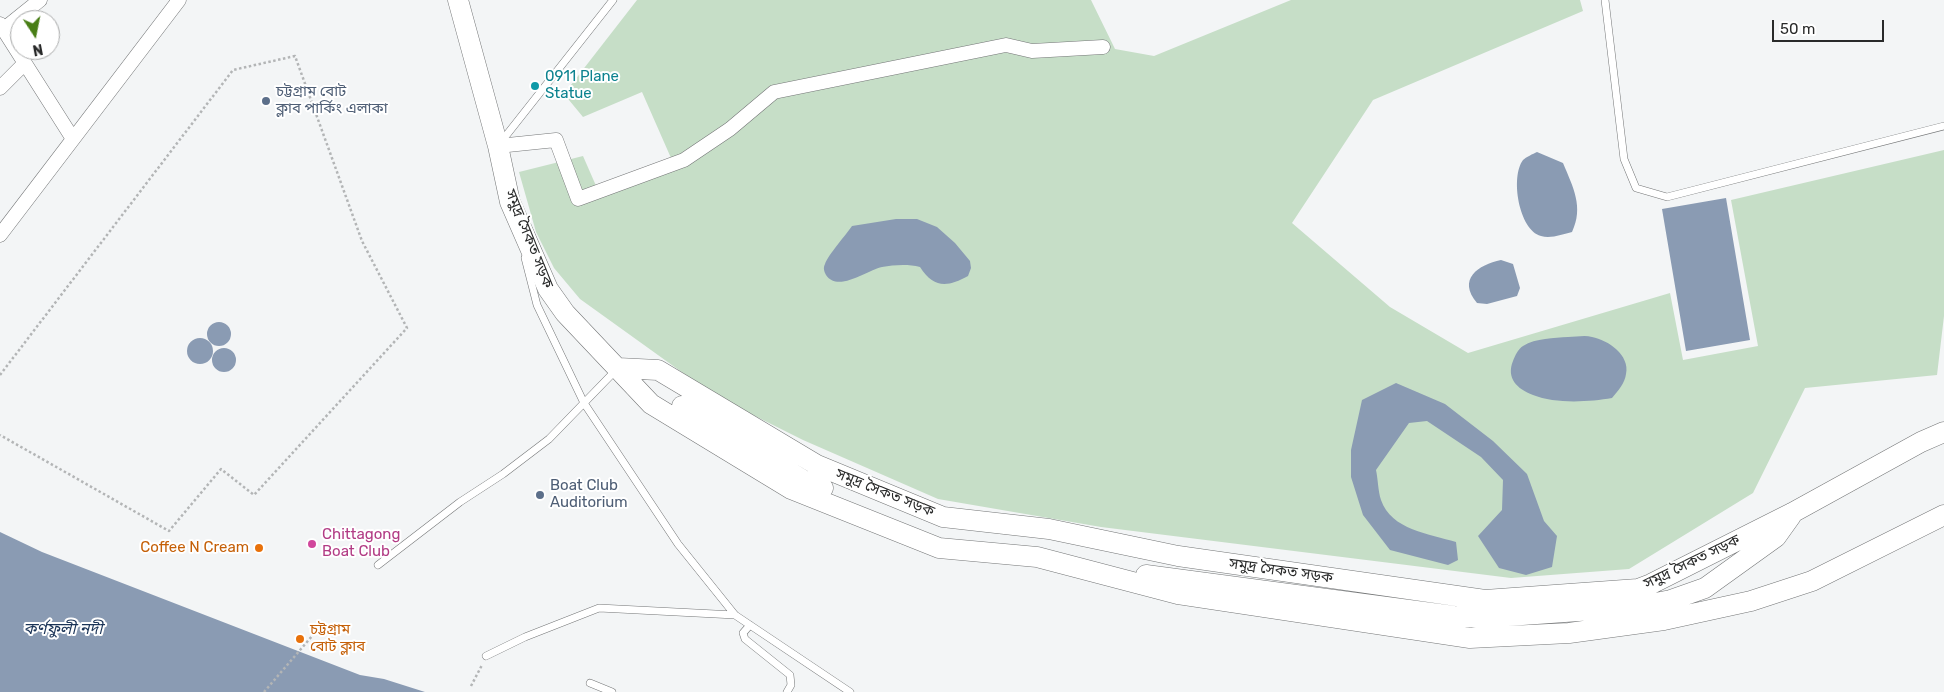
<!DOCTYPE html>
<meta charset="utf-8">
<style>
body{margin:0}
#map{position:relative;width:1944px;height:692px;overflow:hidden;background:#f3f5f6;font-family:Rubik,sans-serif}
canvas{display:block}
.north{position:absolute;left:10px;top:10px;width:50px;height:50px;box-sizing:border-box;background:#fff;border:1px solid #a9aaaa;border-radius:50%;rotate:169deg;font-size:14px;font-weight:700;line-height:20px;text-align:center;color:#292a2a}
.north::after{content:'';display:block;margin:auto;width:18px;height:22px;background:#487e15;clip-path:polygon(50% 0,100% 100%,50% 72%,0 100%)}
.scale{position:absolute;left:1772px;top:20px;width:112px;height:22px;box-sizing:border-box;border:2px solid #292a2a;border-top:0;padding-left:6px;font-size:15px;line-height:18px;white-space:nowrap;color:#292a2a;-webkit-text-stroke:4px #fff;paint-order:stroke}
</style>
<div id="map">
<canvas width="1944" height="692"></canvas>
<div class="north">N</div>
<div class="scale">50 m</div>
</div>
<script>
const ctx = document.querySelector('canvas').getContext('2d');
ctx.lineJoin = 'round';
function paint(path, color) { ctx.fillStyle = color; ctx.fill(path, 'evenodd'); }
function trace(path, color, width, dash) { ctx.strokeStyle = color; ctx.lineWidth = width; ctx.lineCap = dash ? 'butt' : 'round'; ctx.setLineDash(dash || []); ctx.stroke(path); }
function write(font, color, halo, rows, align = 'center') {
  ctx.font = font + ' Rubik,"Noto Sans Bengali",sans-serif'; ctx.lineWidth = 4; ctx.setLineDash([]); ctx.textBaseline = 'middle'; ctx.strokeStyle = halo; ctx.fillStyle = color; for (const [text, x, y, turn = 0] of rows) {
    ctx.save(); ctx.translate(x, y); ctx.rotate((+turn || 0) * Math.PI / 180); ctx.textAlign = isNaN(turn) ? turn : align; if (halo) ctx.strokeText(text, 0, 0); ctx.fillText(text, 0, 0); ctx.restore();
  }
}
paint(new Path2D(`
 M637,0H1091L1115,49L1154,56L1291,0H1580L1583,11L1373,100L1292,223L1390,307L1468,353L1670,293L1683,360L1758,346L1731,200L1944,150V316L1937,375L1805,388L1753,493L1629,569L1511,578L1101,527L938,499L803,440L715,396L580,299L554,268L536,232L519,172L583,156L597,188L671,158L642,92L583,117L564,94Z`), '#c6dec7');
paint(new Path2D(`
 M1537,152L1563,163C1573,187 1584,207 1572,232C1563,234 1551,239 1541,236C1519,230 1510,177 1523,160C1526,157 1533,154 1537,152Z
 M1726,198L1750,340L1686,351L1662,209Z
 M896,219H917L937,227L955,243L970,261L971,268L968,276C948,287 934,289 920,267C908,264 894,265 882,267C867,270 838,293 826,275C824,271 823,268 825,264C828,255 846,235 852,226Z
 M1501,260L1513,264L1520,288L1517,296L1487,304L1477,303C1457,279 1478,265 1501,260Z
 M207 334a12 12 0 1 1 24 0a12 12 0 1 1-24 0Z
 M1568,337C1576,337 1585,335 1592,337C1608,340 1630,355 1626,374C1625,383 1618,391 1612,398C1589,402 1555,404 1533,395C1517,389 1506,378 1513,361C1515,356 1518,349 1523,346C1536,338 1554,338 1568,337Z
 M187 351a13 13 0 1 1 26 0a13 13 0 1 1-26 0Z
 M212 360a12 12 0 1 1 24 0a12 12 0 1 1-24 0Z
 M1396,383L1445,404L1493,441L1527,474L1544,521L1557,536L1552,567L1526,575L1499,568L1478,536L1502,510L1503,480L1481,457L1427,421L1409,423L1376,470C1378,479 1378,491 1381,500C1391,530 1430,534 1456,542L1458,560L1448,565L1390,550L1363,515L1351,477V450L1362,400Z
 M0,532L42,552L360,675L384,679L425,692H0Z`), '#8a9bb3');
const service = new Path2D(`
 M1605,0L1624,159L1636,188L1667,197L1944,126
 M501,142L613,0
 M525,258L537,305L584,403L678,544L735,615L850,692
 M378,565L460,502L503,474L549,439L616,370
 M750,625L743,633L745,639L790,675L791,685L787,692
 M486,656L525,637L599,608L735,615
 M590,683L612,692`);
const minor = new Path2D(`
 M0,24L73,139
 M4,29L40,0
 M0,88L25,63
 M498,146L556,140L578,199L684,160L730,129L774,92L1006,45L1032,51L1103,47
 M0,235L179,0`);
const secondary = new Path2D(`
 M458,0L498,146L510,202L548,289L565,313L651,404L791,489L939,548L1037,557L1178,594L1470,638L1569,633L1664,620L1751,601L1812,581L1944,515
 M618,368L658,370L817,465L943,517L1049,529L1178,556L1485,600L1638,589L1651,584L1792,513L1921,442L1944,432
 M682,406L803,480L823,488
 M1146,575L1454,616L1480,618L1635,607L1671,600L1705,588L1776,537L1791,516`);
trace(service, '#747677', 8);
trace(minor, '#747677', 15);
trace(secondary, '#747677', 21);
trace(new Path2D(`
 M0,375L233,70L295,56L362,241L407,328L254,495L221,469L169,531L0,435
 M471,686L482,665
 M264,692L325,621`), '#b3b5b6', 2.5, [2.5, 2.5]);
trace(service, '#fff', 7);
trace(minor, '#fff', 14);
trace(secondary, '#fff', 20);
for (const [x, y, r, color] of [
 [535,86,5,"#0f9aa8"],
 [266,101,5,"#5c6f8a"],
 [540,495,5,"#5c6f8a"],
 [312,544,5,"#d1479c"],
 [259,548,5,"#e8710a"],
 [300,639,5,"#e8710a"]
]) { const dot = new Path2D(); dot.arc(x, y, r, 0, 2 * Math.PI); ctx.fillStyle = color; ctx.fill(dot); trace(dot, '#fff', 2); }
write('15px', '#0d838f', '#fff', [
 ["0911 Plane",545,77],
 ["Statue",545,94]
], 'left');
write('15px', '#4e5e75', '#fff', [
 ["চট্টগ্রাম বোট",276,92],
 ["ক্লাব পার্কিং এলাকা",276,109],
 ["Boat Club",550,486],
 ["Auditorium",550,503]
], 'left');
write('15px', '#292a2a', '#fff', [
 ["সমুদ্র সৈকত সড়ক",529,239,68],
 ["সমুদ্র সৈকত সড়ক",885,493,22],
 ["সমুদ্র সৈকত সড়ক",1692,562,-26],
 ["সমুদ্র সৈকত সড়ক",1281,571,8]
]);
write('15px', '#b23c85', '#fff', [
 ["Chittagong",322,535],
 ["Boat Club",322,552]
], 'left');
write('15px', '#c56008', '#fff', [
 ["Coffee N Cream",249,548],
 ["চট্টগ্রাম",310,630,"left"],
 ["বোট ক্লাব",310,647,"left"]
], 'right');
write('italic 16px', '#1b3457', '#fff', [
 ["কর্ণফুলী নদী",63,629]
]);
</script>
